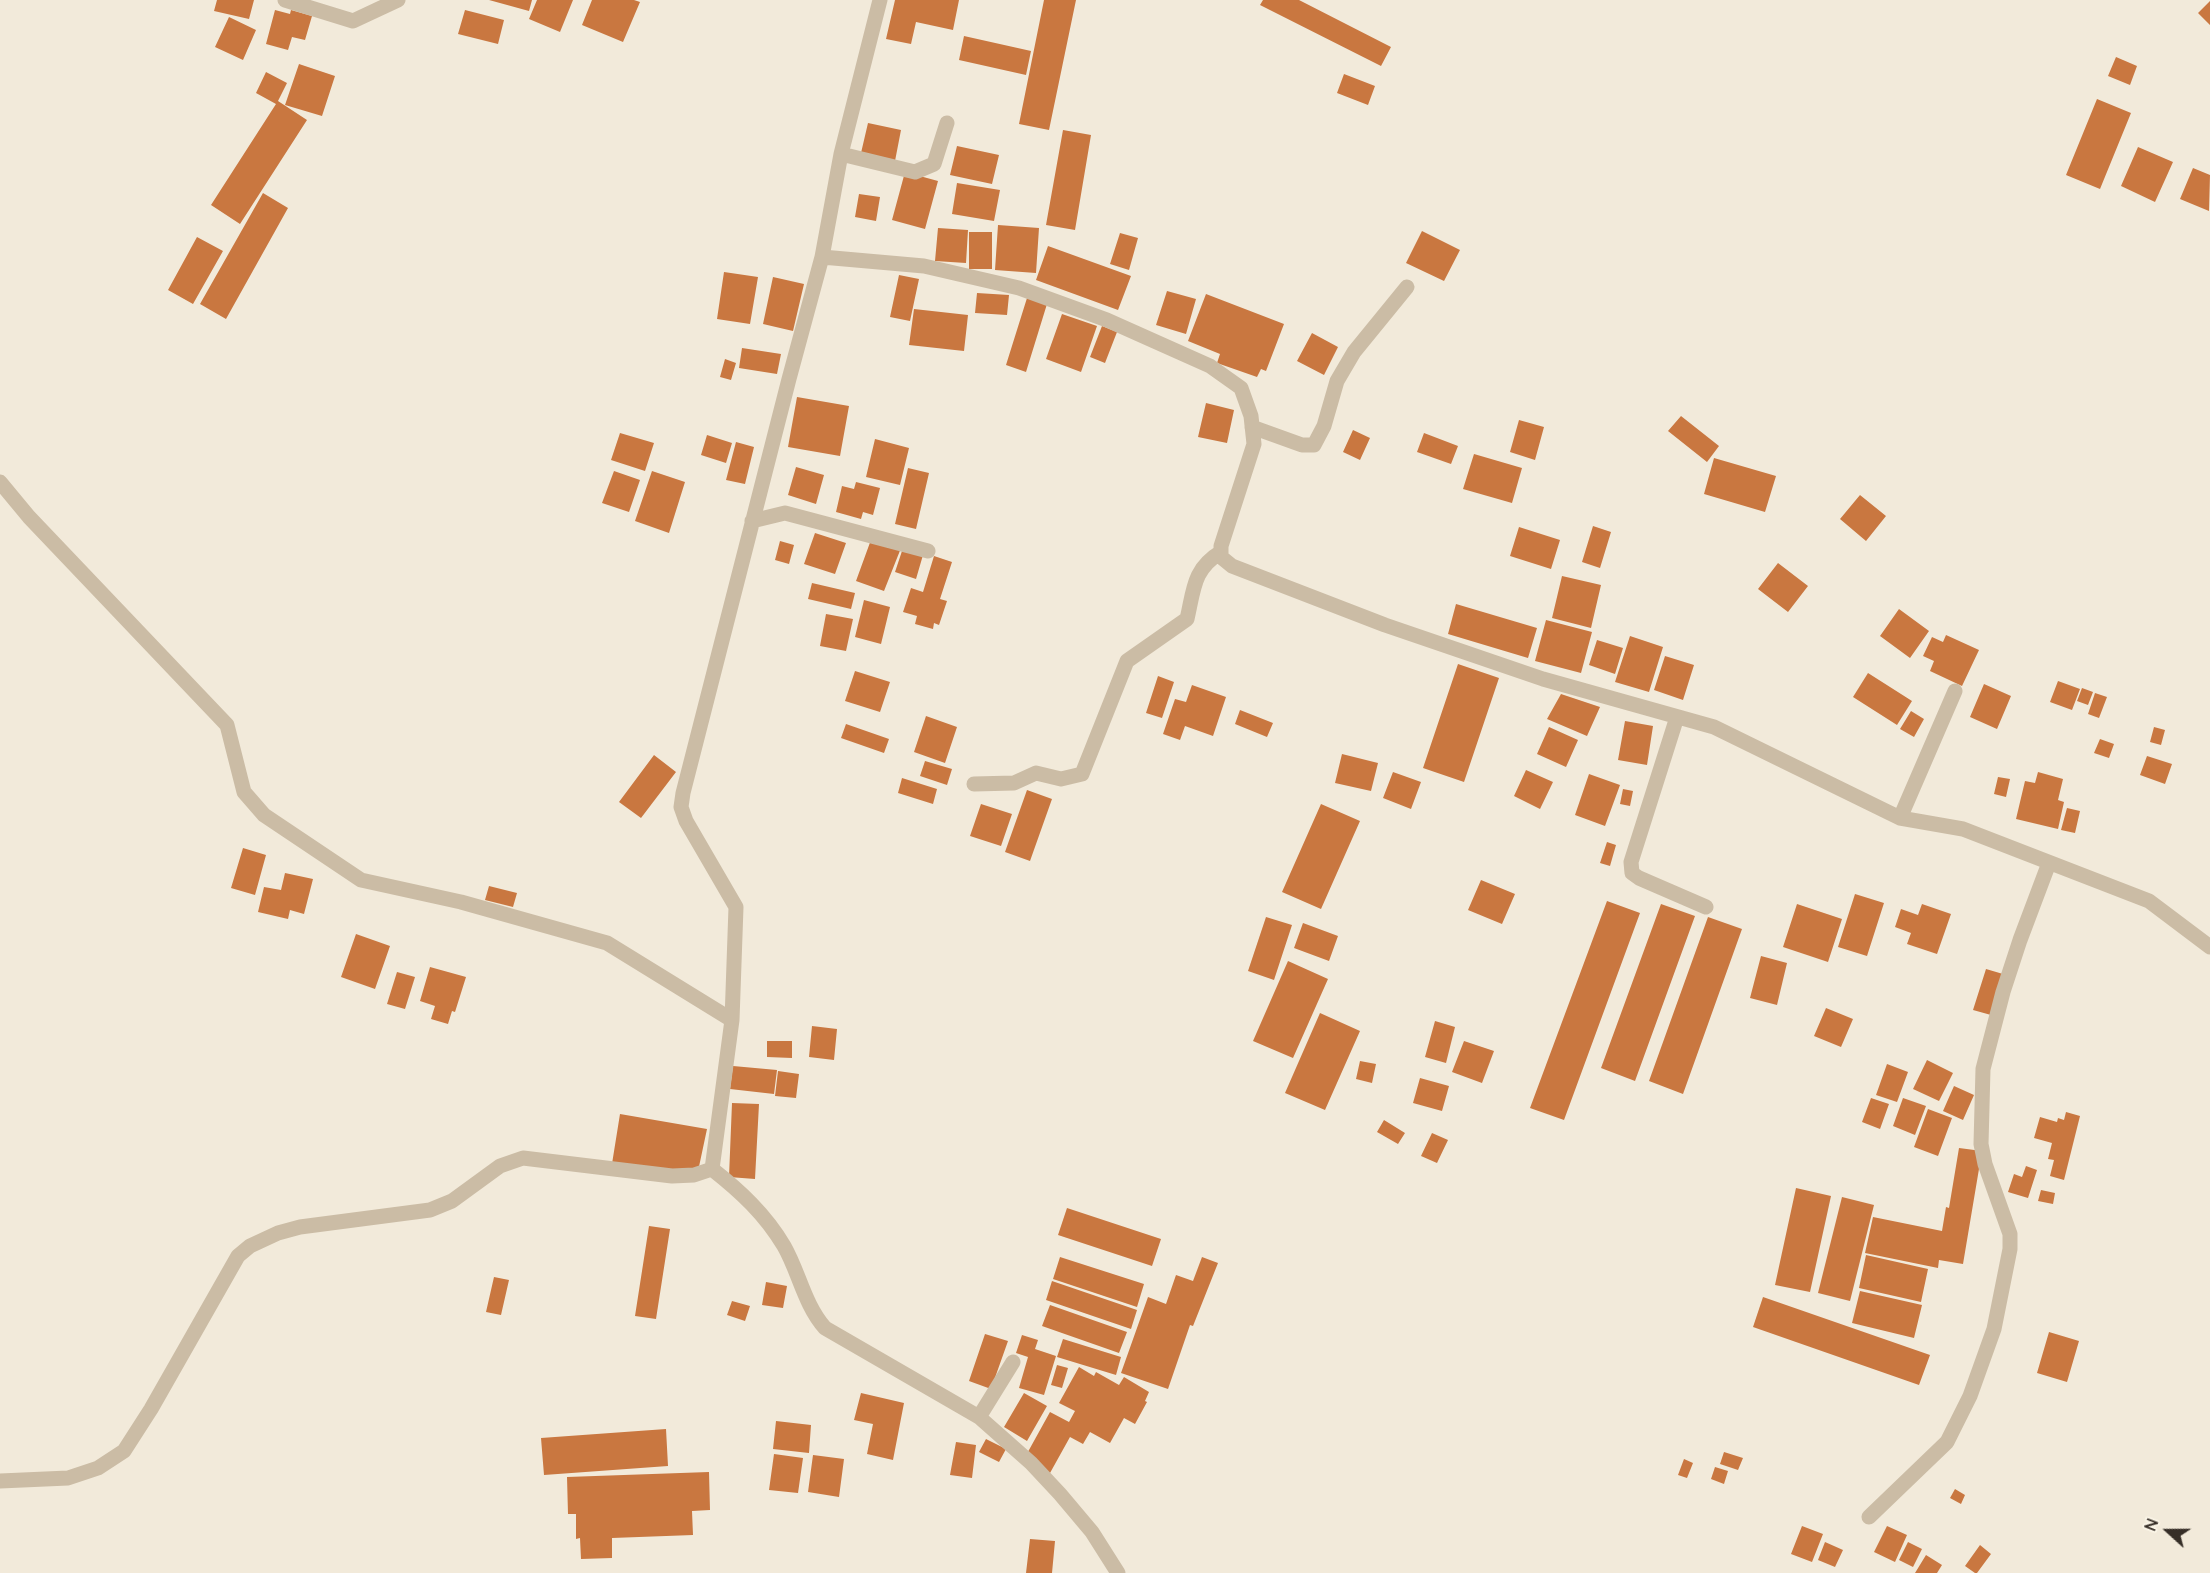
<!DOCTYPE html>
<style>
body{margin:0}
#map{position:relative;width:2210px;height:1573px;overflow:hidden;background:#f2eada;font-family:Quicksand,sans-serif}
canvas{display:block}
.north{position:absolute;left:2138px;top:1501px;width:60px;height:60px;-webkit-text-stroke:4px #faf4e6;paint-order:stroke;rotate:291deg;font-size:16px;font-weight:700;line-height:24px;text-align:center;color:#362e27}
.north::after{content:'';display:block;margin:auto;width:21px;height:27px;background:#362e27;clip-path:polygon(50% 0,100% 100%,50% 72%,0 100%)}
</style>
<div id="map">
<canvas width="2210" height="1573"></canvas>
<div class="north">N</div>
</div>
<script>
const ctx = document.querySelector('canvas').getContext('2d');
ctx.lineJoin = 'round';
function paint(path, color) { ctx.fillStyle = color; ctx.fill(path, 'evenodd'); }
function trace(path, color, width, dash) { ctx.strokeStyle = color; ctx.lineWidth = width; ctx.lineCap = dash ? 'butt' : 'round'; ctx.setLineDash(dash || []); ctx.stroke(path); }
paint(new Path2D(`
 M217,0H254L249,19L214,11Z
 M489,0H532L529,11Z
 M537,0H573L560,32L529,19Z
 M592,0H634L640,2L623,42L582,25Z
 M895,0H959L953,30L916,22L911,44L886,39Z
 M1044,0H1076L1049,130L1019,124Z
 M1263,0H1299L1391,47L1381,66L1260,5Z
 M2210,1V25L2198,13Z
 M275,10L290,14L291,10L312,16L305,40L292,37L288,50L266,44Z
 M465,10L504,20L498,44L458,34Z
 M229,17L256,30L243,60L215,47Z
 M964,36L1031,51L1026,75L959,60Z
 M2116,57L2137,66L2130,85L2108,76Z
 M299,64L335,76L322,116L285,105Z
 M266,72L287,83L278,101L307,120L240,224L211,205L276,104L256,93Z
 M1344,74L1375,86L1368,105L1337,93Z
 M2097,99L2131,113L2100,189L2066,175Z
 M868,123L901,130L895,161L861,153Z
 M1063,130L1091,135L1075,230L1046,225Z
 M957,146L999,155L992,184L950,175Z
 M2138,147L2173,162L2155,202L2121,186Z
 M2193,168L2210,175L2209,211L2180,199Z
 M905,172L938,181L925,229L892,220Z
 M957,183L1000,190L994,221L952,214Z
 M263,193L288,208L226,319L200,304Z
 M859,194L880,197L876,221L855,217Z
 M998,225L1039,228L1036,273L995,270Z
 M938,228L968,230L966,263L935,261Z
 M1422,231L1460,250L1444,281L1406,263Z
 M969,232H992V269H969Z
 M1120,233L1138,238L1129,270L1110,264Z
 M197,237L223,251L193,304L168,290Z
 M1048,246L1131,276L1118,310L1036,280Z
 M724,272L758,277L750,324L717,319Z
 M899,275L919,279L910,321L890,317Z
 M773,277L804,284L793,331L763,324Z
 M1167,291L1196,299L1186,334L1156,325Z
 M977,293L1009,295L1007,315L975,313Z
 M1206,294L1284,324L1266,371L1261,369L1257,377L1217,363L1220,354L1188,341Z
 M1027,298L1047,304L1026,372L1006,365Z
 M914,309L968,315L964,351L909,345Z
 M1062,314L1097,326L1081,372L1046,359Z
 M1102,326L1117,332L1105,363L1090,357Z
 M1312,333L1338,347L1324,375L1297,361Z
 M742,348L781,354L777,374L739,368Z
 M725,359L736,363L731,380L720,377Z
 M797,397L849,406L840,456L788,447Z
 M1206,403L1234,410L1227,443L1198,437Z
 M1681,416L1719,446L1707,462L1668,431Z
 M1519,420L1544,427L1535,460L1510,452Z
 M1353,430L1370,438L1360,460L1343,452Z
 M620,433L654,443L645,471L611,460Z
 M1424,433L1458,446L1451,464L1417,452Z
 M707,435L732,443L726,463L701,455Z
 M875,439L909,448L900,485L866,477Z
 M736,442L754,447L745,484L726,480Z
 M1474,454L1522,468L1512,503L1463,489Z
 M1714,458L1776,476L1765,512L1704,494Z
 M796,467L824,475L816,504L788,495Z
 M908,468L929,473L916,529L895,524Z
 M614,471L640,480L629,512L602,503Z
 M652,471L685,482L669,533L635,521Z
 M856,482L880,488L873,515L863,512L861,519L836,512L842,486L854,489Z
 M1860,495L1886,516L1866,541L1840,519Z
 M1593,526L1611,532L1600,568L1582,562Z
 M1519,527L1560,540L1551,569L1510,556Z
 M815,533L846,543L835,574L804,564Z
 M872,537L901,548L884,591L856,581Z
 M780,541L794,545L789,564L775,560Z
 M903,548L923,555L916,579L895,572Z
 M934,556L952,562L940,599L947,601L939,625L934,623L933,629L915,624L917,616L903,612L911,588L923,592Z
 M1778,563L1808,586L1788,612L1758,589Z
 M1562,576L1601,585L1591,628L1552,618Z
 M812,583L855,593L851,609L808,599Z
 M864,600L890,607L881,644L855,637Z
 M1456,604L1537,628L1528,658L1448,634Z
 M1899,609L1929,631L1910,658L1880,636Z
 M826,614L853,619L846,651L820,646Z
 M1546,620L1592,632L1581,673L1535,661Z
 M1946,635L1979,650L1962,686L1930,671L1934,661L1923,656L1932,637L1943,642Z
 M1630,636L1663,647L1649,692L1615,682Z
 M1597,640L1623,648L1615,674L1589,665Z
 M1665,656L1694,665L1683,700L1654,690Z
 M1458,664L1499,678L1464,782L1423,768Z
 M855,671L890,682L880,712L845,701Z
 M1868,673L1912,701L1897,725L1853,697Z
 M1158,676L1174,682L1162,718L1146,713Z
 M2058,681L2080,689L2072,710L2050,702Z
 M1984,684L2011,696L1997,729L1970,717Z
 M1192,685L1226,697L1213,736L1185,726L1180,740L1163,734L1175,699L1186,702Z
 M2082,688L2093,692L2088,705L2077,701Z
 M2095,693L2107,697L2099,718L2088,714Z
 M1561,694L1600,707L1587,736L1547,719Z
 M1240,710L1273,723L1267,737L1235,724Z
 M1911,711L1924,719L1914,737L1900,729Z
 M926,716L957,727L945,763L914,752Z
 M1625,721L1653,726L1647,765L1618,760Z
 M846,724L889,739L884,753L841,738Z
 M1549,727L1578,740L1566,767L1537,754Z
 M2154,727L2165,730L2161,745L2150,742Z
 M2100,739L2114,744L2109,758L2094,753Z
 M1342,754L1378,763L1371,791L1335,783Z
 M654,755L676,772L641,818L619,802Z
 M2147,756L2172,764L2165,784L2140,775Z
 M925,761L952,769L947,785L920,776Z
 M1526,770L1553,782L1540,809L1514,796Z
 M1393,772L1421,782L1411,809L1383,798Z
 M2038,772L2063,779L2058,800L2064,802L2058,829L2016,819L2025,781L2035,783Z
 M1589,774L1620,785L1605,826L1575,815Z
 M1998,777L2010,779L2006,797L1994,794Z
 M902,778L937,789L933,804L898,793Z
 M1623,789L1633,791L1630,806L1620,804Z
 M1027,790L1052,799L1030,861L1005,852Z
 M981,804L1012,814L1001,846L970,836Z
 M1321,804L1360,821L1321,909L1282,892Z
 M2067,808L2080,811L2075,833L2061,830Z
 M1607,842L1616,845L1610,866L1600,863Z
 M243,848L266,855L255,895L231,888Z
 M285,873L313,879L304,914L290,910L288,919L258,912L264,887L281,890Z
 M1481,880L1515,894L1502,924L1468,910Z
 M489,886L517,893L513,907L485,900Z
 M1855,894L1884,903L1867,956L1838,947Z
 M1607,901L1640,913L1564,1120L1530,1108Z
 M1661,904L1695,916L1635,1081L1601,1068Z
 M1797,904L1842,919L1828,962L1783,947Z
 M1922,904L1951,914L1937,954L1907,944L1911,933L1895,927L1901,909L1918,915Z
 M1266,917L1292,925L1274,980L1248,971Z
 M1708,917L1742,929L1683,1094L1649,1081Z
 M1303,923L1338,936L1329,961L1294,948Z
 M356,934L390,946L375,989L341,977Z
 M1761,956L1787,963L1777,1005L1750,998Z
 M1288,961L1328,979L1293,1058L1253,1041Z
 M430,967L466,977L455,1012L452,1011L448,1024L431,1019L435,1006L420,1001Z
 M1986,969L2003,974L1991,1015L1973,1010Z
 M397,972L415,977L405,1009L387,1004Z
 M1826,1008L1853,1019L1841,1047L1814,1036Z
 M1320,1013L1360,1031L1325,1110L1285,1093Z
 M1435,1021L1455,1027L1446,1063L1425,1057Z
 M812,1026L837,1029L834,1060L809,1057Z
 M767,1041H792V1058L767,1057Z
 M1464,1041L1494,1051L1482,1083L1452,1072Z
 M1927,1060L1953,1073L1939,1101L1913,1089Z
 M1360,1061L1376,1064L1372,1083L1356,1079Z
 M1887,1064L1908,1072L1897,1102L1876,1095Z
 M733,1066L777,1070L774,1094L730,1089Z
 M778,1071L799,1074L796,1098L775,1096Z
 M1420,1078L1449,1086L1442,1111L1413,1103Z
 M1954,1086L1974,1095L1963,1120L1943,1111Z
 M1871,1098L1889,1104L1880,1129L1862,1122Z
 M1903,1098L1926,1106L1915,1135L1893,1126Z
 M732,1103L759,1104L755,1179L729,1177Z
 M1928,1109L1952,1118L1938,1156L1914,1147Z
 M2066,1112L2080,1116L2064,1180L2050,1176L2054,1160L2048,1159L2052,1143L2034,1138L2040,1117L2057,1122L2058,1118L2064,1120Z
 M620,1114L707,1129L697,1176L611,1170Z
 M1384,1120L1405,1133L1398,1144L1377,1132Z
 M1432,1133L1448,1140L1437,1163L1421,1156Z
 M1959,1148L1982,1151L1963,1264L1939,1260L1938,1268L1865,1253L1873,1217L1942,1231L1946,1207L1949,1208Z
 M2026,1166L2037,1170L2028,1198L2008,1192L2014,1174L2022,1177Z
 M1796,1188L1831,1196L1810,1292L1775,1285Z
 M2041,1190L2055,1193L2053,1204L2038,1201Z
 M1842,1197L1874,1205L1850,1301L1818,1293Z
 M1067,1208L1161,1239L1152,1266L1058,1235Z
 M649,1226L670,1229L656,1319L635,1316Z
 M1866,1255L1928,1269L1921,1302L1859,1288Z
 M1060,1257L1144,1284L1137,1307L1053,1279Z
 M1202,1257L1218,1263L1193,1326L1190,1325L1168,1389L1121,1373L1148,1297L1166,1304L1176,1275L1193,1281Z
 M494,1277L509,1280L501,1315L486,1312Z
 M1052,1281L1137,1310L1131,1329L1046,1300Z
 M766,1282L787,1286L783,1308L762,1305Z
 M1860,1291L1922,1305L1914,1338L1852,1323Z
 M1763,1297L1930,1355L1919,1385L1753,1327Z
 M732,1301L750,1306L745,1321L727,1315Z
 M1050,1305L1127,1332L1119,1353L1042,1326Z
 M2049,1332L2079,1341L2067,1382L2037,1373Z
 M985,1334L1008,1341L991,1389L969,1381Z
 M1022,1335L1038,1340L1035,1349L1056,1356L1044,1395L1019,1388L1028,1357L1016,1353Z
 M1063,1339L1121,1357L1116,1375L1057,1357Z
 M1057,1365L1068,1368L1062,1388L1051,1385Z
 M1079,1367L1094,1376L1096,1372L1119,1385L1124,1377L1149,1392L1145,1401L1147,1402L1135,1424L1124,1418L1110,1443L1090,1432L1083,1444L1070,1437L1050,1473L1024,1459L1050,1412L1069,1422L1075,1411L1059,1403Z
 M861,1393L904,1403L893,1460L867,1454L873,1424L854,1420Z
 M1024,1393L1047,1406L1027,1441L1004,1427Z
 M776,1421L811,1425L809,1453L773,1449Z
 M666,1429L668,1466L544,1475L541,1438Z
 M986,1439L1006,1449L999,1462L979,1452Z
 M956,1442L976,1445L972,1478L950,1475Z
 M1724,1452L1743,1458L1738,1470L1720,1464Z
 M774,1454L803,1458L798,1493L769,1490Z
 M813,1455L844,1459L839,1497L808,1492Z
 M1684,1459L1693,1463L1687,1478L1678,1475Z
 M1715,1467L1728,1471L1724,1484L1711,1479Z
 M709,1472L710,1510L692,1511L693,1535L612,1538V1558L581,1559L580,1538L576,1539V1514H568L567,1477Z
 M1955,1489L1965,1495L1961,1504L1950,1498Z
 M1802,1526L1823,1534L1812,1562L1791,1554Z
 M1887,1526L1907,1535L1895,1562L1874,1552Z
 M1030,1539L1055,1541L1052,1573H1026Z
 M1825,1542L1843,1550L1835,1567L1818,1560Z
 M1908,1542L1922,1549L1913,1567L1899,1560Z
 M1980,1545L1991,1554L1977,1573H1975L1965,1566Z
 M1926,1555L1942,1565L1937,1573H1915Z`), '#c97740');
trace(new Path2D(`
 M285,0L353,21L398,0
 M841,154L915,172L934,164L947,123
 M822,257L924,266L1019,288L1107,320L1210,366L1241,388L1251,416L1254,444L1221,546V557L1232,566L1385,625L1543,679L1714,727L1900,818L1963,829L2149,901L2210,947
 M1252,427L1302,445H1314L1324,426L1337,381L1354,352L1407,287
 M0,482L29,517L227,725L244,792L264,815L361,880L461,902L607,943L732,1020
 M752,521L785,513L928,551
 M1677,717L1631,862L1632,873L1639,878L1706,907
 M974,784L1014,783L1036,773L1061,779L1082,774L1127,661L1187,619C1194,589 1193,569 1221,552
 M1900,818L1955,691
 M712,1169C740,1191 765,1214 784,1246C799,1272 804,1304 825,1328L979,1417L1031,1463L1060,1494L1092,1532L1118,1573
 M979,1417L1013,1362
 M0,1481L68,1478L98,1468L124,1451L151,1409L238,1256L250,1246L278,1233L300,1227L430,1210L452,1201L500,1166L523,1158L672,1176L694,1175L712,1169L732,1020L736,907L686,821L681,807L683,793L789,379L822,257L841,154L880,0
 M1869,1517L1947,1442L1970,1396L1994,1329L2010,1249V1234L1985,1164L1981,1144L1983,1069L2003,992L2020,940L2049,863`), '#cbbca5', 15);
</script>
